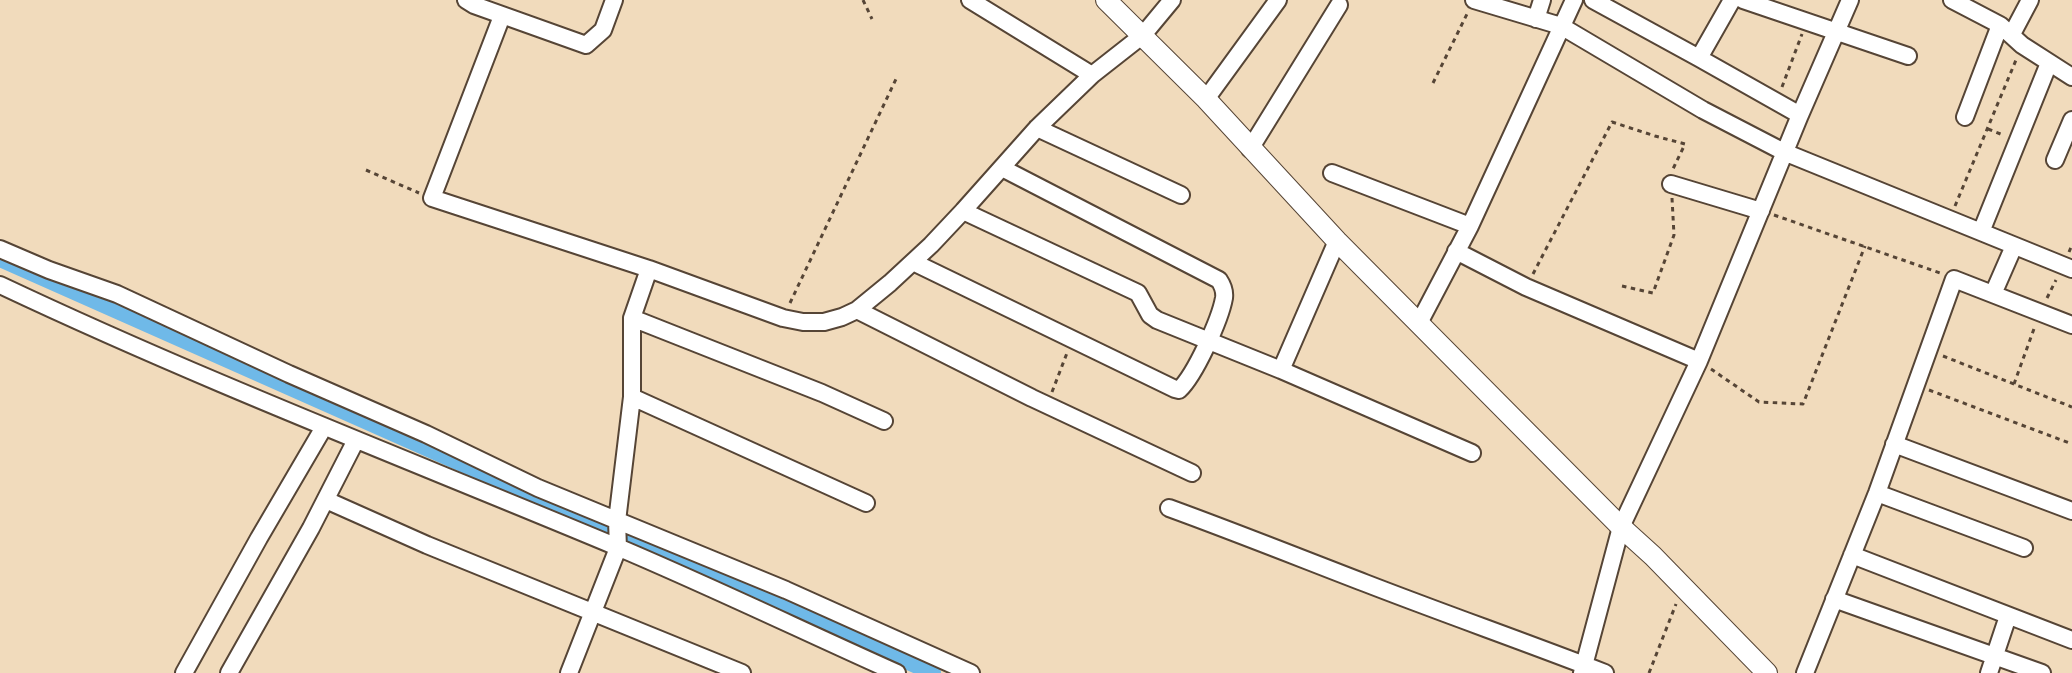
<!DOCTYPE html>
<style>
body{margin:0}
canvas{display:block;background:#f1dbbc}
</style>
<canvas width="2072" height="673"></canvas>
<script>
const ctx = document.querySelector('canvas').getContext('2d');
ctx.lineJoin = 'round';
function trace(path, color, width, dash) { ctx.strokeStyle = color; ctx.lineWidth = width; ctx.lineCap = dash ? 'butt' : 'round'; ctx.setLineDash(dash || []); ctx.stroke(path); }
trace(new Path2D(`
 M0,259L933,673`), '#6fb9e8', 16);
const minor = new Path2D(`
 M466,0L474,5L586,45L603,30L614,0
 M970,0L1092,75
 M1474,0L1561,26L1703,110L1784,152L2072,269
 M1593,0L1699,58L1800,115L1850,0
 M1743,0L1908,56
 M1952,0L2000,25L2022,45L2072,77
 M502,16L432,198L649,269L783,318L803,322H824L842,317L857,310L890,283L931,245L963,211L1037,128L1092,75L1143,35L1172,0
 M1536,19L1542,0
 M2012,34L2030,0
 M1699,58L1732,0
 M1206,99L1278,0
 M1965,117L2000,25
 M1037,128L1181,195
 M1250,149L1339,5
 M2055,160L2072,120
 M1332,173L1470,226
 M1671,184L1761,211
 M963,211L1138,293L1150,315L1157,320L1281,370L1472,453
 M1981,232L2049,63
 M0,249L49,270L117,294L289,374L426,434L538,488L786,590L971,673
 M1456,251L1526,287L1699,361
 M913,262L1175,389L1179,390C1195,375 1220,320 1224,298C1225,291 1223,286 1219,280L1002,168
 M0,285C201,380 409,460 615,546C710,586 803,631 897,673
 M1993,294L2014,246
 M857,310L1032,398L1192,473
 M632,318L822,393L884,421
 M1419,323L1470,226L1574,0
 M1281,370L1337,241
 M632,397L866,503
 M1894,444L2072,511
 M1877,493L2024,548
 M326,500L427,545L742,673
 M1169,508C1235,532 1300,558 1365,583C1445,614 1525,642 1605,673
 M1852,555L2072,640
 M1834,599L2042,673
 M184,673L259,538L324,427
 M229,673L311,528L356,440
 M569,673L618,548L617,521L632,397V318L649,269
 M1582,673L1621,527L1699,361L1800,115
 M1805,673L1877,493L1954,279L2072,325
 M1989,673L2008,616`);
const tertiary = new Path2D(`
 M1106,0L1206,99L1337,241L1621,527L1653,556L1767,673`);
trace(minor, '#564536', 20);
trace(tertiary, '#564536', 22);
trace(new Path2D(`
 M863,0L872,19
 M1433,83L1468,12
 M1782,87L1802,34
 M1988,129L2003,135
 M366,170L419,193
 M1955,206L2016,60
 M1774,215L1940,273
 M2069,252L2072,245
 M1533,274L1612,122L1655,136L1685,144L1672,171
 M1622,286L1653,293L1674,235L1672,198
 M2047,298L2056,280
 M790,303L896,79
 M1943,356L2072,407
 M1711,369L1759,402L1803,404L1865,246
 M2014,384L2035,326
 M1929,390L2072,444
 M1052,392L1067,353
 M1649,673L1676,604`), '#564536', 3, [4.5, 4.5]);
trace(minor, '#fff', 16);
trace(tertiary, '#fff', 20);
</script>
